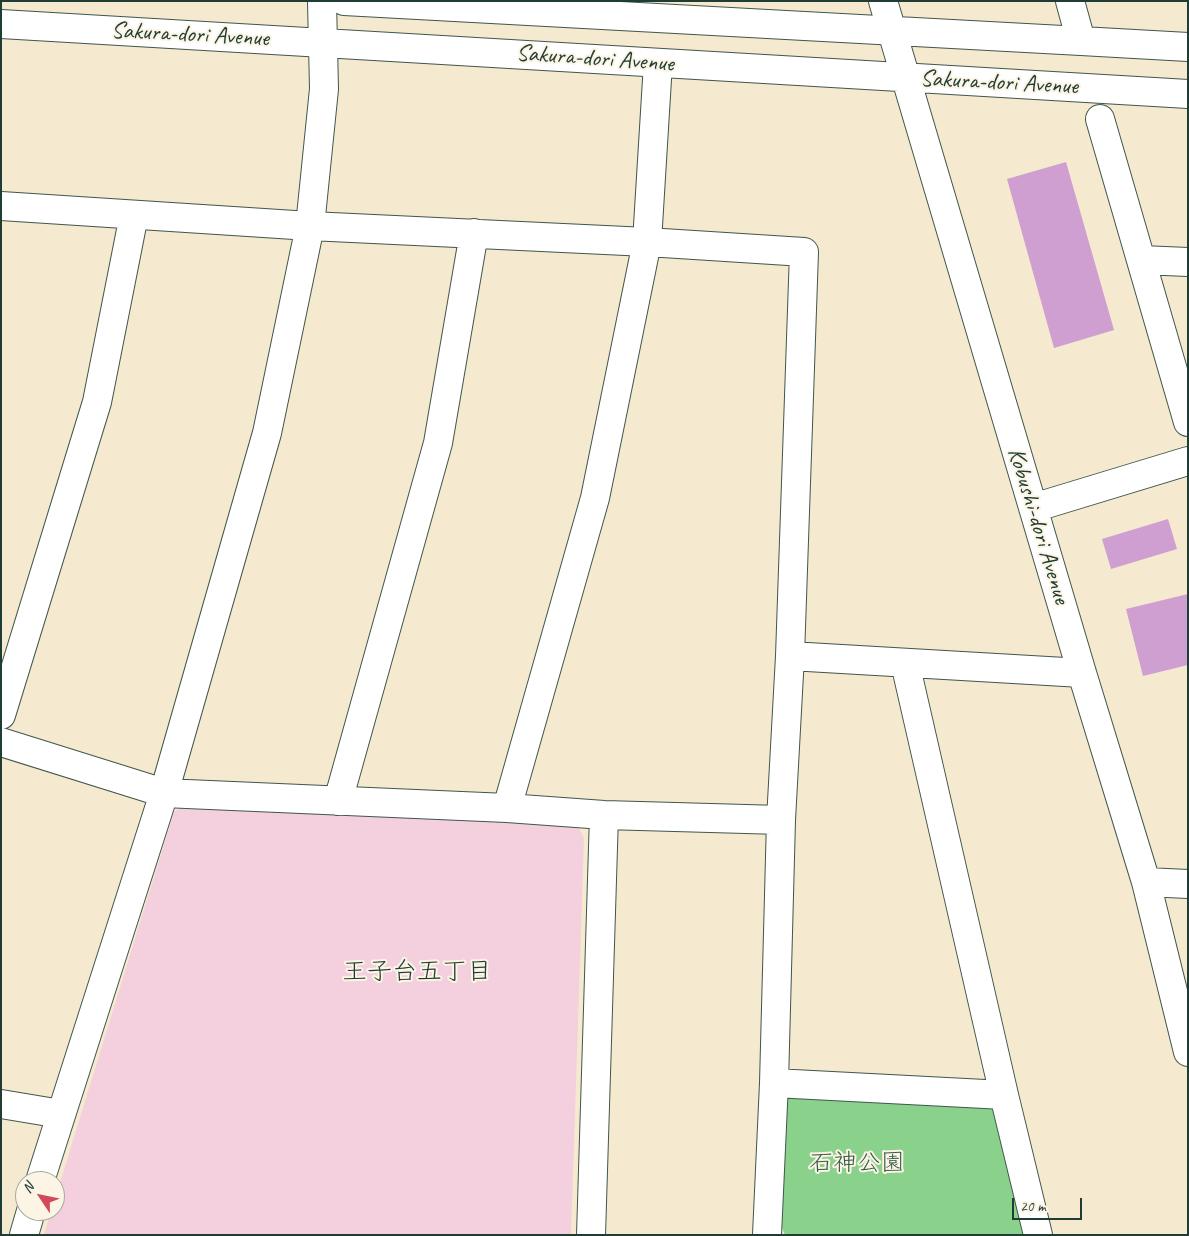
<!DOCTYPE html>
<meta charset="utf-8">
<style>
body{margin:0}
#map{position:relative;width:1189px;height:1236px;overflow:hidden;background:#f5e9cf;font-family:Caveat,sans-serif}
canvas{display:block}
.frame{position:absolute;inset:0;border:2px solid #1f3d34;pointer-events:none}
.north{position:absolute;left:15px;top:1171px;width:50px;height:50px;box-sizing:border-box;background:#fcf5e5;border:1px solid #a4ab9e;border-radius:50%;rotate:304deg;font-size:14px;font-weight:700;line-height:20px;text-align:center;color:#1f3d34}
.north::after{content:'';display:block;margin:auto;width:18px;height:22px;background:#d1495b;clip-path:polygon(50% 0,100% 100%,50% 72%,0 100%)}
.scale{position:absolute;left:1012px;top:1198px;width:70px;height:22px;box-sizing:border-box;border:2px solid #1f3d34;border-top:0;padding-left:6px;font-size:15px;line-height:18px;white-space:nowrap;color:#1f3d34;-webkit-text-stroke:4px #fcf5e5;paint-order:stroke}
</style>
<div id="map">
<canvas width="1189" height="1236"></canvas>
<div class="frame"></div>
<div class="north">N</div>
<div class="scale">20 m</div>
</div>
<script>
const ctx = document.querySelector('canvas').getContext('2d');
ctx.lineJoin = 'round';
function paint(path, color) { ctx.fillStyle = color; ctx.fill(path, 'evenodd'); }
function trace(path, color, width, dash) { ctx.strokeStyle = color; ctx.lineWidth = width; ctx.lineCap = dash ? 'butt' : 'round'; ctx.setLineDash(dash || []); ctx.stroke(path); }
function write(font, color, halo, rows, align = 'center') {
  ctx.font = font + ' Caveat,"Klee One",sans-serif'; ctx.lineWidth = 4; ctx.setLineDash([]); ctx.textBaseline = 'middle'; ctx.strokeStyle = halo; ctx.fillStyle = color; for (const [text, x, y, turn = 0] of rows) {
    ctx.save(); ctx.translate(x, y); ctx.rotate((+turn || 0) * Math.PI / 180); ctx.textAlign = isNaN(turn) ? turn : align; if (halo) ctx.strokeText(text, 0, 0); ctx.fillText(text, 0, 0); ctx.restore();
  }
}
paint(new Path2D(`
 M189,802L570,823L579,828L584,838L571,1235H44L51,1211H55V1199L174,812Z`), '#f4cfdd');
paint(new Path2D(`
 M793,1092L992,1104L1024,1235H785L780,1223L782,1103Z`), '#8ad18c');
paint(new Path2D(`
 M1066,162L1114,330L1054,348L1007,179Z
 M1168,519L1177,549L1111,569L1102,539Z
 M1188,594V665L1143,676L1126,609Z`), '#ce9fd0');
const minor = new Path2D(`
 M344,1L1081,41L1188,47
 M883,1L1082,673L1146,882L1188,1052
 M1070,1L1081,41
 M1,24L1188,94
 M1100,119L1188,422
 M1,206L310,226L647,242L804,252L790,656L781,820L774,1083L767,1235
 M1141,260L1188,262
 M1033,508L1188,461
 M790,656L1082,673
 M905,663L1004,1095L1038,1235
 M1,715L97,402L134,215
 M1,742L164,793L507,808L604,815L781,820
 M338,801L438,443L474,233
 M507,808L595,498L647,242L658,63
 M1146,882L1188,884
 M774,1083L1004,1095
 M1,1104L61,1114
 M40,1181L164,793L267,433L310,226L324,89L322,1
 M24,1235L31,1211
 M591,1235L604,815`);
trace(minor, '#3f574b', 30);
trace(minor, '#fff', 28);
write('24px', '#1f3d34', '#fcf5e5', [
 ["Sakura-dori Avenue",190,35,3],
 ["Sakura-dori Avenue",595,59,4],
 ["Sakura-dori Avenue",999,83,3],
 ["Kobushi-dori Avenue",1038,526,73]
]);
write('24px', '#345b46', '#fcf5e5', [
 ["石神公園",857,1164]
]);
write('25px', '#1f3d34', '#fcf5e5', [
 ["王子台五丁目",417,972]
]);
</script>
